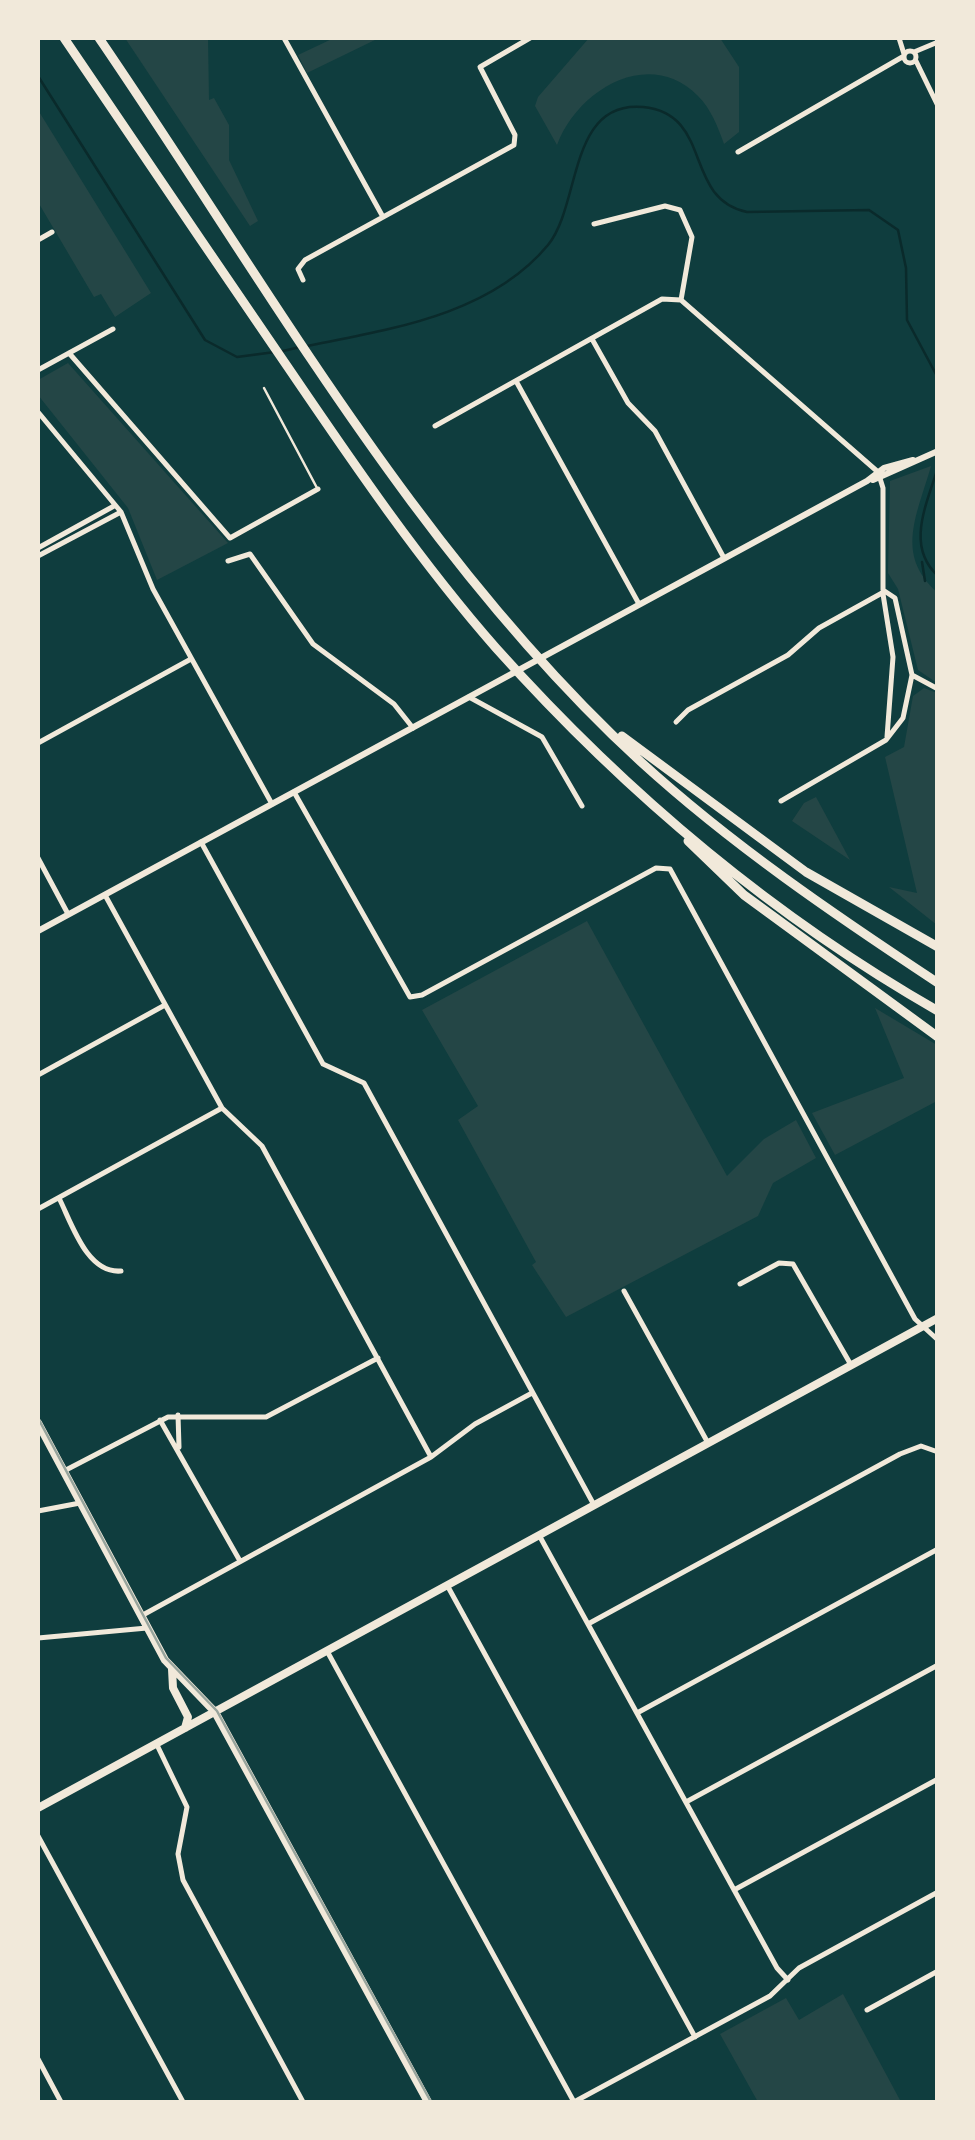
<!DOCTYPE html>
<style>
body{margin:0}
#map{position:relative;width:975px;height:2140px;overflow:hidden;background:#0f3d3e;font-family:Rubik,sans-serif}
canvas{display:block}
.frame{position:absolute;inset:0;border:40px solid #f1e9da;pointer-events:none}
</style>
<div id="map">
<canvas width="975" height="2140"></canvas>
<div class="frame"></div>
</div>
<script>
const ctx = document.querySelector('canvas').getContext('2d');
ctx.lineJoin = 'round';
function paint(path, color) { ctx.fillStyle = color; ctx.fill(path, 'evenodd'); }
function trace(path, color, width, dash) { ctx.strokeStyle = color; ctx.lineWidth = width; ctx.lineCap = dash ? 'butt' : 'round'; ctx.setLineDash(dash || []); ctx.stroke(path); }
paint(new Path2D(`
 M125,38H208L209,100L214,98L229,125V160L258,221L250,226Z
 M334,38H379L307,73L298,55Z
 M589,38H720L739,67V132L724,144C718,127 711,109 698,96C648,46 577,91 557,145L535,106L538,97Z
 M38,110L151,293L115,317L101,294L94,297L38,202Z
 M68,363L228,543L157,580L128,508L38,395V380Z
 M931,466C918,513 894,554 937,592V683L918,670L898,589L888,573L890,481Z
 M924,688L937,693V925L889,887L917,893L885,757L904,747L913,696Z
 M816,797L850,860L792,821L804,803Z
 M587,921L727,1176L764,1139L796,1120L816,1158L773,1183L758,1216L566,1317L532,1265L536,1262L458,1120L478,1106L422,1010Z
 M875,1008L937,1045V1101L835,1155L812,1113L904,1078Z
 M843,1994L901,2102H758L720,2034L786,1998L799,2020Z`), '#244646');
trace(new Path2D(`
 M38,76L205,340L237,357L275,352
 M307,346C391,329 490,315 548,245C581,205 568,100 643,107C714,114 682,198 747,212L869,210L898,230L906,268L907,320L938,378
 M283,351L300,347
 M938,467C927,504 905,546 938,576
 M922,562L925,581
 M938,701V756`), '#0a2a2b', 2.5);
trace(new Path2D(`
 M264,388L317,488`), '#f1e9da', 2.5);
trace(new Path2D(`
 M284,38L383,217
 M899,38L904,54
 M904 57a6 6 0 1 1 12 0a6 6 0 1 1-12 0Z
 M914,52L938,42
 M916,61L938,106
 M738,152L904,56
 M594,224L665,206L680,210L692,237L681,300
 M38,240L52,232
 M303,280L298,269L305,260L514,145L515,135L480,67L530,38
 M592,339L628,403L655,431L724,558
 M69,353L230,538L318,489
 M38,370L113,329
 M516,381L639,604
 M38,412L121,512L153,589L272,804
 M435,426L662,299L681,300L878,472L883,488V590L895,598L912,675L938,689
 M38,548L114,506
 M38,556L121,512
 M228,561L250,554L313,644L394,704L413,728
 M883,594L893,657L887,737
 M469,697L542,737L582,806
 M676,722L688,710L788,655L819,628L882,593
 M38,743L191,659
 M294,792L410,997L422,995L656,868L670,869L915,1319L938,1340
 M781,801L886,740L903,718L912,675
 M201,842L323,1064L364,1083L594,1505
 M38,858L68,914
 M105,895L222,1108L262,1146L431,1457
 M38,1075L165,1005
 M59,1198C72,1224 87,1274 121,1271
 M38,1209L222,1108
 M740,1284L779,1263L793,1264L851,1365
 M624,1291L708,1443
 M178,1415L179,1447
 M160,1420L240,1561
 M64,1471L168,1417H266L378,1358
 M38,1511L80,1503
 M539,1535L777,1968L788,1980
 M447,1585L695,2037
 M141,1616L431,1457L475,1424L532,1393
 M588,1624L900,1454L921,1446L938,1452
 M38,1638L147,1628
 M327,1651L574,2102
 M637,1713L938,1549
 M157,1745L187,1807L178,1854L183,1880L303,2102
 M686,1802L938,1665
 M38,1836L183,2102
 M734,1890L938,1779
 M867,2010L938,1971
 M38,2059L61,2102
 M574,2102L770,1996L799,1968L938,1892`), '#f1e9da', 5);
trace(new Path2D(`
 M873,480L938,451
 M38,931L867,481L884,468L913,460`), '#f1e9da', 6);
trace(new Path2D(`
 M38,1423L165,1660L215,1712L428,2102
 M172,1669L173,1688L188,1717L185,1728
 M38,1808L938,1318`), '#f1e9da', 8);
trace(new Path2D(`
 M64,38C137,146 211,255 285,363C351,460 418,559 496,648C623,790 772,916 938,1011
 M99,38C268,285 418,557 641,762C732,845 835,915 938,983
 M622,736L806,872L938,947
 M688,841L744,895L938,1037`), '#f1e9da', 9);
trace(new Path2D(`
 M38,1418L166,1658L217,1711L431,2102`), '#97a49c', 2.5);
</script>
